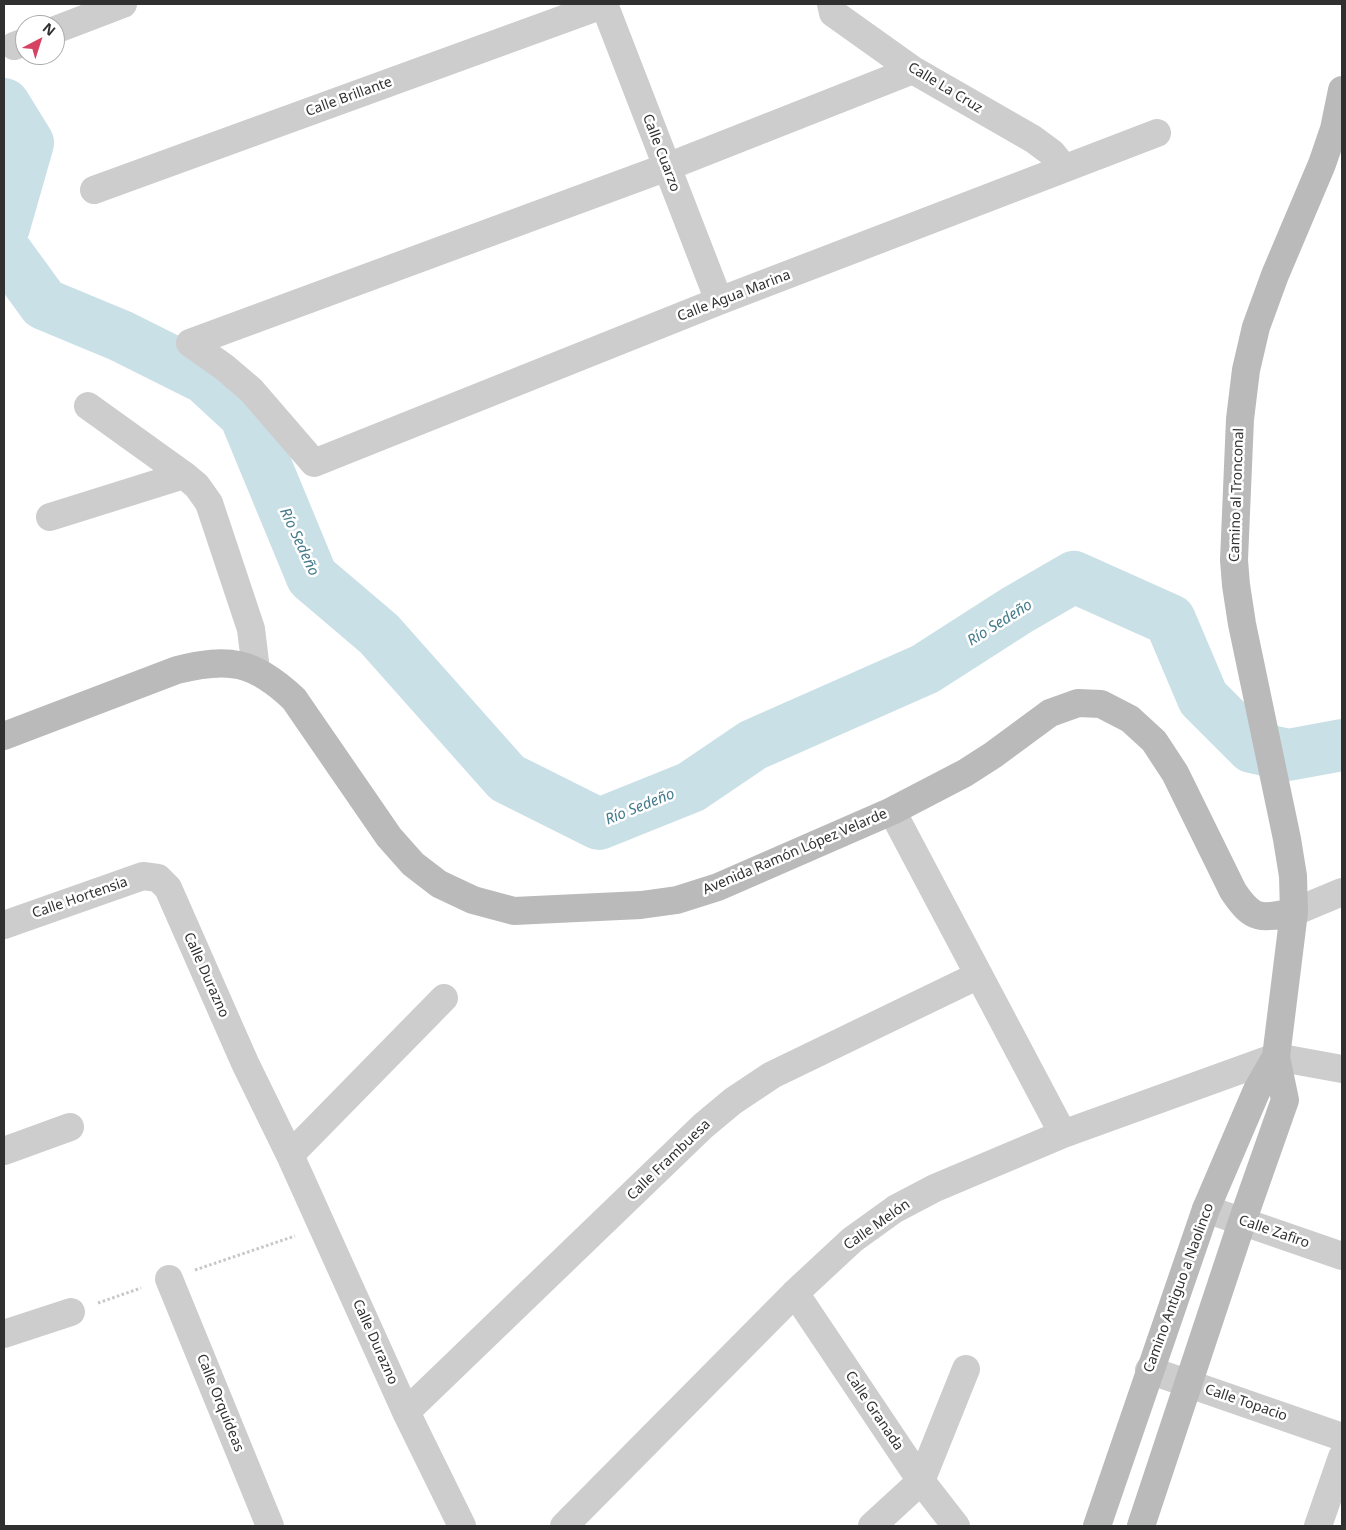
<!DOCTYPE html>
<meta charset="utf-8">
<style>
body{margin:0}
#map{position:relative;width:1346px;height:1530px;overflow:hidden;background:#fff;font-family:"Noto Sans",sans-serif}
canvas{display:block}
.frame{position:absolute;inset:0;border:5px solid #303030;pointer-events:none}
.north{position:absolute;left:15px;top:15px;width:50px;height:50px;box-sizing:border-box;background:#fff;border:1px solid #acacac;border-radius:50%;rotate:40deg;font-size:14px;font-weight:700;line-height:20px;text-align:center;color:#303030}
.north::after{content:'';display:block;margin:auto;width:18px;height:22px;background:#d64262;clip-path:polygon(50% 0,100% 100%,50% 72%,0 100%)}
</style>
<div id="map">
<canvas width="1346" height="1530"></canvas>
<div class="frame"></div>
<div class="north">N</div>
</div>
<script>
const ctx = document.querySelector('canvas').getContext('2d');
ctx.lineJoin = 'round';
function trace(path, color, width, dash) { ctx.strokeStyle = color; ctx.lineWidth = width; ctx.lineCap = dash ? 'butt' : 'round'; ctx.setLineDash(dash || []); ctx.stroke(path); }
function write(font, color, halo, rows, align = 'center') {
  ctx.font = font + ' "Noto Sans",sans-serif'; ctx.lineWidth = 5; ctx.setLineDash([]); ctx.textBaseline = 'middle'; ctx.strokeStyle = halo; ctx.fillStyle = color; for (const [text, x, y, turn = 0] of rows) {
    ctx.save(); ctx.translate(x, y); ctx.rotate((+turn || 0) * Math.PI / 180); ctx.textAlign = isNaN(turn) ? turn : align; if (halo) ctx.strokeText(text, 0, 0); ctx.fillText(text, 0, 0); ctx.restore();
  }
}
trace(new Path2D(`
 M4,104L28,143L4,227
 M4,249L44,304L121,336L205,378L245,415L312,577L379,634L507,778L599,824L691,787L753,745L925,669L1017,610L1074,577L1170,620L1203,698L1252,747L1288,755L1342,745`), '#cae0e7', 52);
trace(new Path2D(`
 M195,1270L295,1236
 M98,1303L141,1288`), '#c7c7c7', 3, [2.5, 2.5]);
trace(new Path2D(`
 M604,4L719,301
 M831,4L833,13L913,70L1033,139L1052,153L1064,168
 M55,30L123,4
 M14,46L25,42
 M94,190L605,4
 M190,343L224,367L251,390L314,463L719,301L1157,133
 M190,343L667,167L913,70
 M88,406L184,475L197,486L209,503L251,629L256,670
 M50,517L184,475
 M892,811L1063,1134
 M1294,912L1342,892
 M4,925L143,876L158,878L168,888L245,1063L290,1155L406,1412L462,1526
 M4,1151L70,1127
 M290,1155L444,998
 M1206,1209L1342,1256
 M169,1279L270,1526
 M795,1293L921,1481L956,1526
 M4,1334L71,1312
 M1149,1370L1342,1437
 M406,1412L703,1126L733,1101L772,1075L979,975
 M564,1526L795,1293L852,1240L895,1209L935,1188L1063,1134L1276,1057L1342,1069
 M872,1526L921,1481L966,1369
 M1318,1526L1342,1457`), '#cdcdcd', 28);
trace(new Path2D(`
 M4,736L177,670C229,657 254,661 294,699L389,837L413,864L439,884L473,900L514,911L641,905L677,900L718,887L892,811L965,773L993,755L1050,713L1078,703L1101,704L1130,719L1154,741L1175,773L1233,891C1253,921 1261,919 1294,912
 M1097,1526L1206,1209L1257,1090L1276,1057
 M1141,1526L1242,1222L1285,1100L1276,1057L1294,912L1293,876L1287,839L1242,624L1236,585L1234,560L1240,419L1246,370L1256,327L1275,275L1322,164L1334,129L1342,90`), '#bababa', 28);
write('14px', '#303030', '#fff', [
 ["Calle La Cruz",945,88,31],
 ["Calle Brillante",349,97,-20],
 ["Calle Cuarzo",661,153,69],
 ["Calle Agua Marina",734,296,-21],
 ["Camino al Tronconal",1237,495,-88],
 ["Avenida Ramón López Velarde",795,852,-23],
 ["Calle Hortensia",80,898,-19],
 ["Calle Durazno",206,975,66],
 ["Calle Frambuesa",669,1160,-44],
 ["Calle Melón",877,1225,-35],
 ["Calle Zafiro",1274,1232,19],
 ["Camino Antiguo a Naolinco",1179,1288,-70],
 ["Calle Durazno",375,1342,66],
 ["Calle Orquídeas",220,1403,68],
 ["Calle Topacio",1246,1403,19],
 ["Calle Granada",874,1411,56]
]);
write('italic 15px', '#447a8b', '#fff', [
 ["Río Sedeño",299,542,65],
 ["Río Sedeño",1000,623,-32],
 ["Río Sedeño",640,807,-22]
]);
</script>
